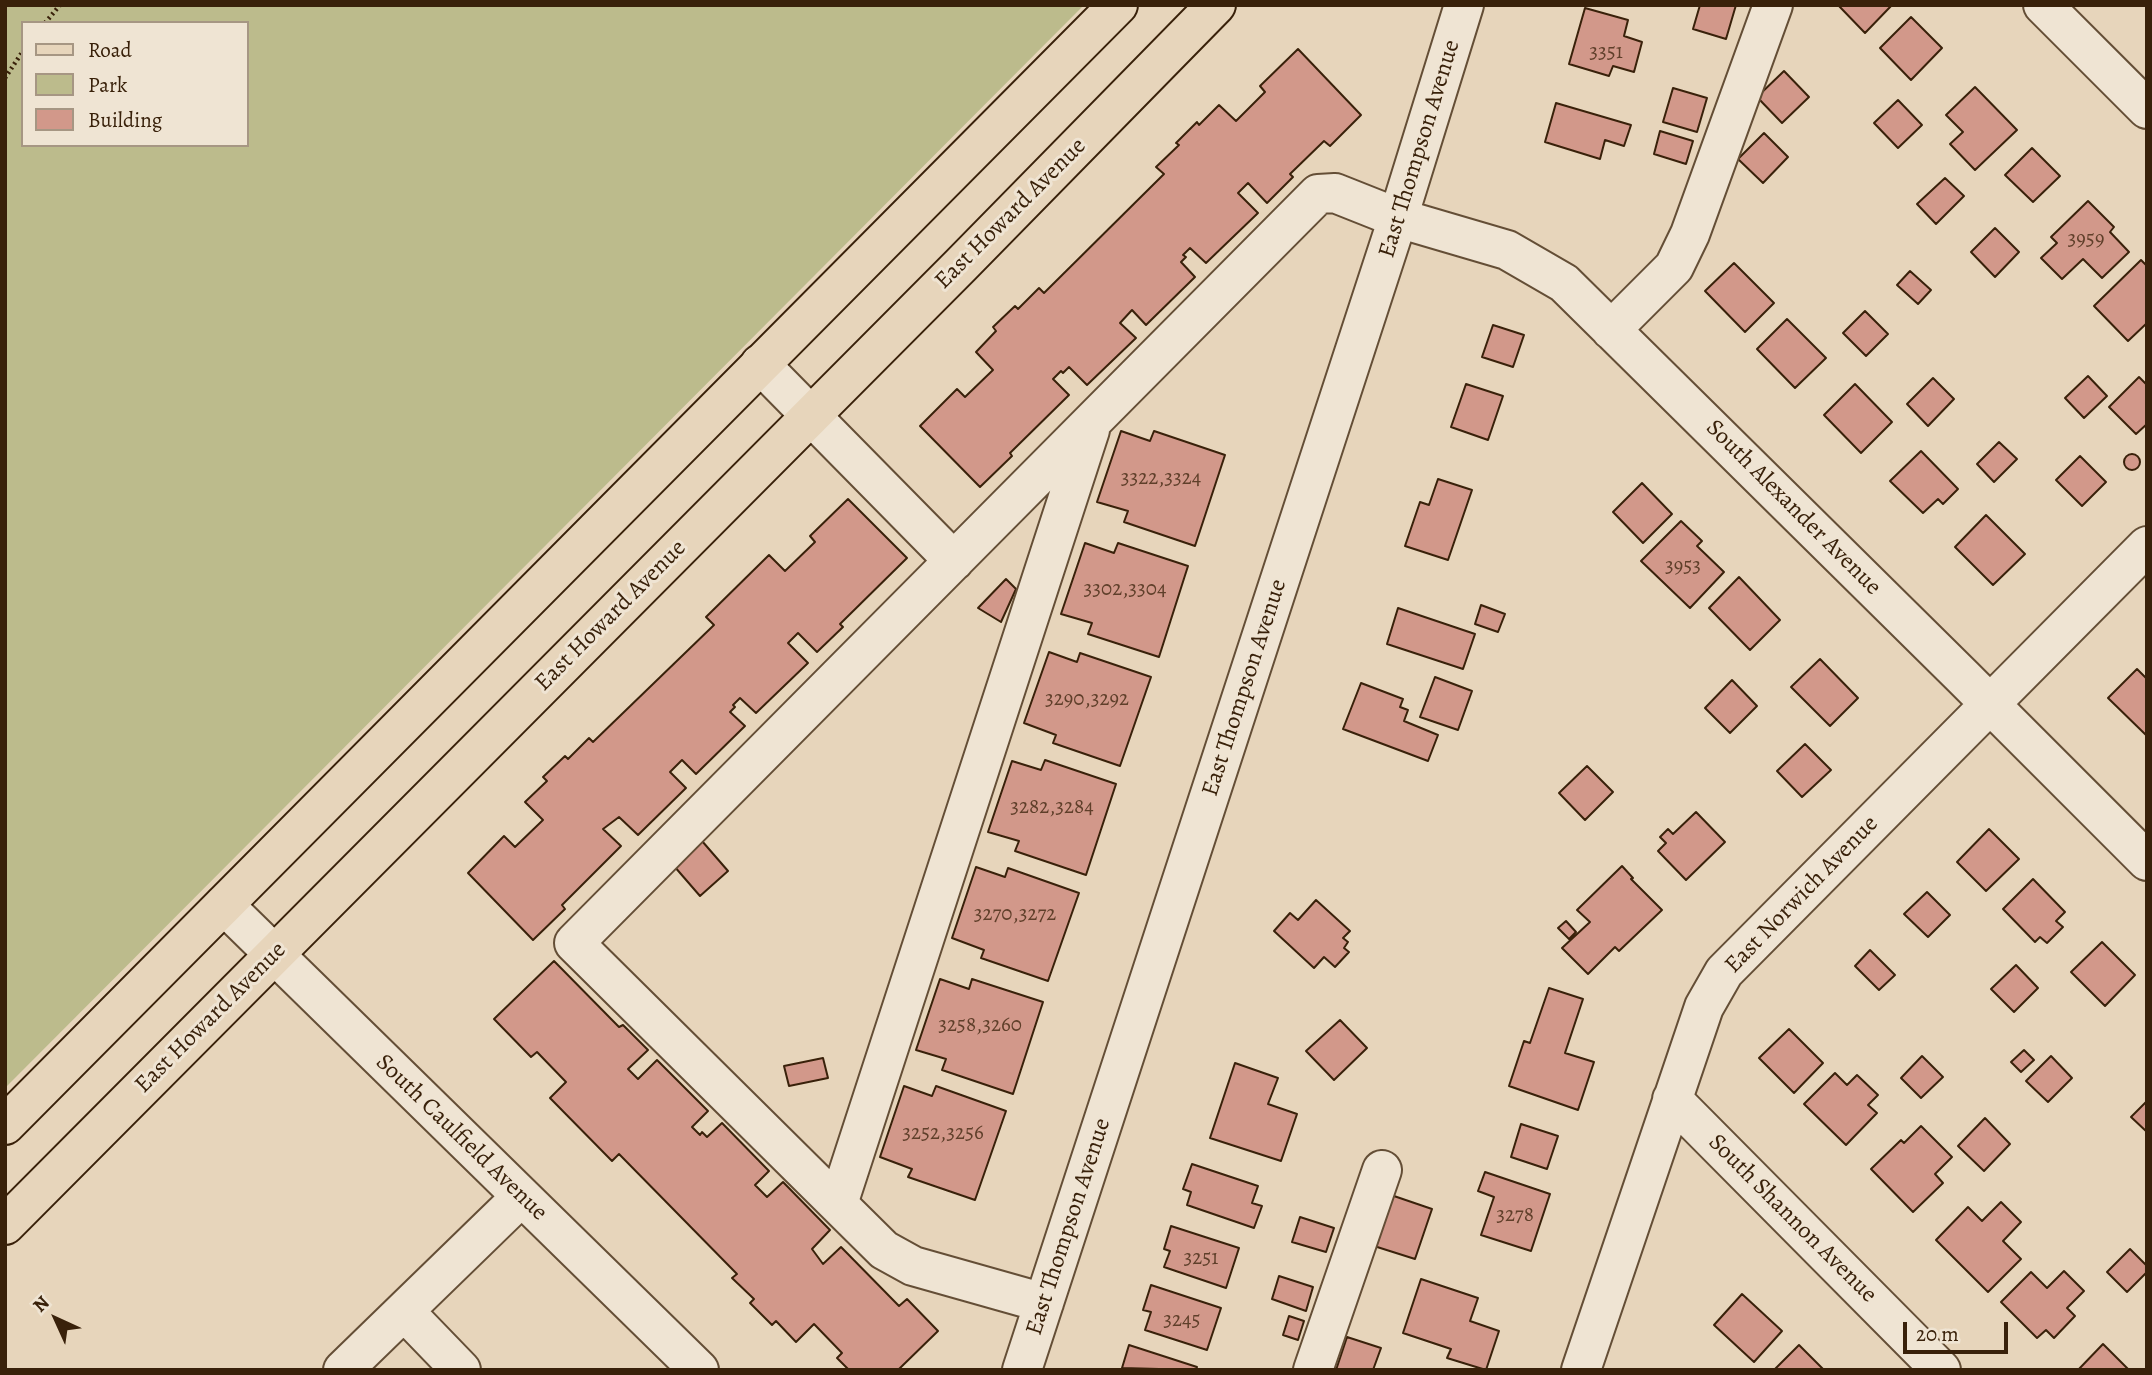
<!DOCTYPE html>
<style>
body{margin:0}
#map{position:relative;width:2152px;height:1375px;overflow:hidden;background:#e7d5bb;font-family:Alegreya,serif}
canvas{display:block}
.frame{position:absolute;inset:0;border:7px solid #39210a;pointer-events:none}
.legend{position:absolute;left:21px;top:21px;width:228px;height:126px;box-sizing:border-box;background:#efe4d3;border:2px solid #a69683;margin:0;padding:9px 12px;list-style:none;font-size:21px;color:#39210a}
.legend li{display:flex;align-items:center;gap:14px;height:35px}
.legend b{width:35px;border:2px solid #a69683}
.north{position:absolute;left:21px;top:1284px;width:70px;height:70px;-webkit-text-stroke:5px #efe4d3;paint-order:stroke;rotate:315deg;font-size:19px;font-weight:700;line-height:28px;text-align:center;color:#39210a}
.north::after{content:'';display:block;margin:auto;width:24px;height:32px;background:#39210a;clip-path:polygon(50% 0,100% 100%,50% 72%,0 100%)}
.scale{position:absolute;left:1903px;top:1322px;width:105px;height:32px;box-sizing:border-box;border:4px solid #39210a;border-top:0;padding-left:9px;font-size:21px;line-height:24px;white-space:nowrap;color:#39210a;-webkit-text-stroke:5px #efe4d3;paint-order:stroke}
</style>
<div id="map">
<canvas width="2152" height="1375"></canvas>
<div class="frame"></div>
<ul class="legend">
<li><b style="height:9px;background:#e7d5bb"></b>Road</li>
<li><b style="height:19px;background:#bcbb8c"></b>Park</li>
<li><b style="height:19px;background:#d2988a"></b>Building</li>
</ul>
<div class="north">N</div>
<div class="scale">20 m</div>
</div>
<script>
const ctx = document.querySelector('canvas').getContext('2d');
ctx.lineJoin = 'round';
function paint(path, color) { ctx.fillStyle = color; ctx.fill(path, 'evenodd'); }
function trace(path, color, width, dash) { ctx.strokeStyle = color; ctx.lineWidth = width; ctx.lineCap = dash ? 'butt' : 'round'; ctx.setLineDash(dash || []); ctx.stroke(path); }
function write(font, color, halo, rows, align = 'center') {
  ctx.font = font + ' Alegreya,serif'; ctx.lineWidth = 6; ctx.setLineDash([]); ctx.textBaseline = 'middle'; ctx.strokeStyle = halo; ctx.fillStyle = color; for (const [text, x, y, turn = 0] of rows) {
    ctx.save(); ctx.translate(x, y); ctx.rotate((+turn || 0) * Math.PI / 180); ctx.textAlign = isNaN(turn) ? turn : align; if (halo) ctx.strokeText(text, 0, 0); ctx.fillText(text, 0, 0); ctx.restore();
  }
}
paint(new Path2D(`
 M5,5H1084L5,1088ZM23,23H247V145H23Z`), '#bcbb8c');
const building = new Path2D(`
 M1700,5H1736L1726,39L1693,29Z
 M1838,5H1892L1865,33Z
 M1585,8L1628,20L1624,36L1642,42L1634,72L1613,66L1609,76L1569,64Z
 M1911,17L1942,48L1911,80L1880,48Z
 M1298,49L1361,115L1330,146L1324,141L1290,174L1293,177L1267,203L1248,183L1238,193L1258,213L1206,263L1190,248L1183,255L1186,257L1181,262L1195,277L1146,325L1132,310L1120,323L1136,338L1087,385L1069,367L1063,373L1061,371L1053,379L1069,395L1010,453L1012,456L980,487L920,426L957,389L965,397L993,370L976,352L996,331L993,327L1015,306L1018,309L1039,288L1044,293L1164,174L1156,167L1179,145L1176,143L1197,122L1199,125L1219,105L1236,121L1265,92L1260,86Z
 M1784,71L1809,97L1782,123L1757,97Z
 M1975,87L2017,130L1975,170L1950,144L1963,132L1946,115Z
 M1673,88L1707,98L1697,132L1663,122Z
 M1898,100L1922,125L1898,148L1874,123Z
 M1556,103L1631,125L1624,146L1605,140L1600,159L1545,142Z
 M1660,131L1693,141L1686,164L1654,154Z
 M1764,133L1788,157L1763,183L1738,159Z
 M2032,148L2060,176L2033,202L2005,175Z
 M1945,178L1964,196L1936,224L1917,204Z
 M2088,201L2114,227L2110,232L2129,252L2102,278L2083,259L2062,279L2041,258L2057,243L2051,237Z
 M1995,228L2019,252L1995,277L1971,252Z
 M2141,260L2147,266V323L2128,341L2094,306Z
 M1734,263L1774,303L1745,332L1705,291Z
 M1910,271L1931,290L1918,304L1897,285Z
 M1865,311L1888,334L1866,356L1843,333Z
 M1787,319L1826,358L1795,388L1757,349Z
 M1493,325L1524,335L1513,367L1482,357Z
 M2088,376L2107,396L2084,418L2065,398Z
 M2139,377L2147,385V424L2136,434L2109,407Z
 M1933,378L1954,399L1928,426L1907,404Z
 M1466,384L1503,396L1488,440L1451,427Z
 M1855,384L1892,422L1861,453L1824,415Z
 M1121,431L1150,441L1154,431L1225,455L1195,546L1124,522L1128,511L1097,502Z
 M1999,442L2017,459L1994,482L1977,464Z
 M1921,451L1958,489L1943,504L1938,499L1923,513L1890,481Z
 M2124 462a8 8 0 1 1 16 0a8 8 0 1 1-16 0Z
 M2080,456L2106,482L2082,506L2056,480Z
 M1438,479L1472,490L1448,560L1405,546L1420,502L1429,505Z
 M1642,483L1672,514L1643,543L1613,512Z
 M848,499L907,558L840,624L843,627L817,652L798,633L788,643L808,663L756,713L740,698L733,705L735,707L730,712L745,726L696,774L682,760L670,772L686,788L638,835L619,817L603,829L621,846L562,905L565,909L533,940L468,873L504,836L515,847L543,820L525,802L547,781L543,777L565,756L568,759L589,738L593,742L714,625L706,617L769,555L785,571L815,542L810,536Z
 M1986,515L2025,554L1993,585L1955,547Z
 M1681,521L1702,541L1697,546L1724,572L1690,608L1641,561Z
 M1085,543L1114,553L1118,543L1188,566L1159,657L1088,634L1092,623L1061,614Z
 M1739,577L1780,620L1750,650L1709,608Z
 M1006,579L1016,589L1001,622L978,608Z
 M1481,605L1505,614L1498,632L1475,624Z
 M1398,608L1475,634L1463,669L1387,644Z
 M1049,652L1077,662L1080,653L1151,677L1120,766L1053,743L1056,735L1024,723Z
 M1820,659L1858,698L1830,726L1791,687Z
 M2137,669L2147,679V736L2108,698Z
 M1435,677L1472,691L1458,730L1420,717Z
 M1732,680L1757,706L1730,733L1705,708Z
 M1361,683L1403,699L1400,707L1408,710L1404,721L1438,735L1428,761L1343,729Z
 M1805,744L1831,770L1802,797L1777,771Z
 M1045,760L1116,784L1086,875L1015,851L1019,841L988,832L1012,761L1041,770Z
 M1587,766L1613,792L1585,820L1559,793Z
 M1696,812L1725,842L1686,880L1658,851L1666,843L1660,837L1668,829L1673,834Z
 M1989,829L2019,859L1986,891L1957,862Z
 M702,841L728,871L700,896L674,866Z
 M1622,866L1633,878L1631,879L1662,910L1619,951L1615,947L1588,974L1562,948L1590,922L1577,910Z
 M976,867L1005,877L1008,868L1079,893L1048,981L981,958L984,950L952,938Z
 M2033,879L2065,912L2056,921L2063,927L2047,943L2040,937L2035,942L2003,909Z
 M1927,892L1950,915L1928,937L1904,914Z
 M1316,900L1350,931L1343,938L1348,942L1344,948L1349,952L1335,967L1324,957L1314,968L1274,931L1290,913L1298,920Z
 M1566,921L1576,932L1569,939L1558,928Z
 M2102,942L2135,975L2105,1006L2071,972Z
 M1870,950L1895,975L1879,990L1855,966Z
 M554,961L619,1027L623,1025L648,1050L628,1069L638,1079L657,1060L708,1111L692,1127L700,1135L702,1132L707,1137L722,1123L769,1171L755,1185L767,1197L783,1182L830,1230L812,1249L823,1264L841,1247L899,1306L907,1299L938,1331L898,1370H849L837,1358L842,1353L814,1324L796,1342L776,1321L772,1325L750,1303L754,1299L732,1278L737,1274L619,1154L612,1161L550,1098L566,1082L537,1052L531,1057L494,1019Z
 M2016,965L2038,988L2014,1012L1991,989Z
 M940,979L969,989L972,979L1043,1002L1013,1094L942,1070L946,1059L916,1050Z
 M1549,988L1583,999L1565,1053L1594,1062L1578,1110L1509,1086L1524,1041L1530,1043Z
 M1340,1020L1367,1048L1334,1080L1306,1051Z
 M1789,1029L1823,1063L1794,1093L1759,1058Z
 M2024,1050L2034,1060L2021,1072L2011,1062Z
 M1922,1056L1943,1077L1921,1098L1901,1078Z
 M2051,1056L2072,1078L2048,1102L2026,1081Z
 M823,1058L828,1078L789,1086L784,1066Z
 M1235,1063L1278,1078L1268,1104L1297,1114L1281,1161L1210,1138Z
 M1835,1073L1847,1085L1857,1075L1878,1095L1868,1105L1877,1113L1846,1145L1804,1104Z
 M904,1086L932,1096L936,1086L1006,1111L975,1200L908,1177L912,1169L880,1157Z
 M2147,1101V1132L2131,1117Z
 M1985,1118L2010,1144L1984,1171L1958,1146Z
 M1521,1124L1558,1136L1547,1169L1511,1157Z
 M1921,1126L1952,1157L1935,1174L1943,1183L1913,1212L1871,1169L1901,1140L1904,1143Z
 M1192,1164L1258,1186L1252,1203L1262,1206L1254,1228L1187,1205L1191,1192L1183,1189Z
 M1485,1172L1550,1194L1531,1251L1481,1235L1494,1197L1478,1191Z
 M1391,1195L1432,1209L1415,1259L1374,1246Z
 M2001,1202L2021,1222L2003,1241L2021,1259L1988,1292L1936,1240L1968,1207L1982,1221Z
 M1300,1217L1334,1228L1326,1252L1292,1242Z
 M1171,1226L1239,1248L1226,1288L1164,1267L1170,1251L1164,1249Z
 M2130,1249L2147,1266V1272L2127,1292L2107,1272Z
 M2064,1271L2084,1291L2067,1308L2075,1316L2054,1338L2046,1330L2037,1338L2001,1302L2031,1272L2047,1288Z
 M1279,1276L1313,1287L1306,1311L1272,1299Z
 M1421,1279L1478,1298L1470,1321L1499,1331L1486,1370L1447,1358L1451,1349L1403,1333Z
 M1151,1285L1221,1308L1207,1350L1145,1330L1151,1312L1143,1310Z
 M1742,1294L1782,1331L1754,1362L1714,1325Z
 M1289,1316L1304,1321L1298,1340L1283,1335Z
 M1347,1337L1381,1348L1373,1370H1336Z
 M2103,1344L2129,1370H2078Z
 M1129,1345L1197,1367L1196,1370L1122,1368Z
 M1799,1345L1824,1370H1774Z`);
paint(building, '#d2988a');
trace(building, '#39210a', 2);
const minor = new Path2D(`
 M2043,5L2147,109
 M1611,330L1674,267L1690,234L1773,5
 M760,364L954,561
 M224,905L699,1370
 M1672,1099L1941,1370
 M838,1204L1090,430
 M1044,1303L913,1266L884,1250L574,943L1318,194L1335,193L1398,218L1507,250L1564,283L1963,677L2147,861
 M404,1311L461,1370
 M343,1370L521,1197
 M1022,1370L1398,218L1464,5
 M1313,1370L1382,1170
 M1581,1370L1704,1007L1724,972L2147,546`);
const major = new Path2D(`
 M5,1125L1118,5
 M5,1225L961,265L1216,5`);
trace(minor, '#644e36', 42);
trace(major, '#39210a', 42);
trace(new Path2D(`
 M45,23L60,5
 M5,78L23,51`), '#39210a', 4.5, [2, 3.5]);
trace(minor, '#efe4d3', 38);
trace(major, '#e7d5bb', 38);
write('21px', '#5f3f2a', null, [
 ["3351",1606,53],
 ["3959",2086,240],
 ["3322,3324",1161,479],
 ["3953",1683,567],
 ["3302,3304",1125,590],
 ["3290,3292",1087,700],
 ["3282,3284",1052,808],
 ["3270,3272",1015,915],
 ["3258,3260",980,1026],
 ["3252,3256",943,1134],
 ["3278",1515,1216],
 ["3251",1201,1259],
 ["3245",1182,1321]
]);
write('24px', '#39210a', '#efe4d3', [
 ["East Thompson Avenue",1420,149,-73],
 ["East Howard Avenue",1011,214,-45],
 ["South Alexander Avenue",1793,508,45],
 ["East Howard Avenue",611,616,-45],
 ["East Thompson Avenue",1245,688,-72],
 ["East Norwich Avenue",1802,895,-46],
 ["East Howard Avenue",211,1018,-45],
 ["South Caulfield Avenue",461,1138,44],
 ["South Shannon Avenue",1792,1219,45],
 ["East Thompson Avenue",1069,1227,-72]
]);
</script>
